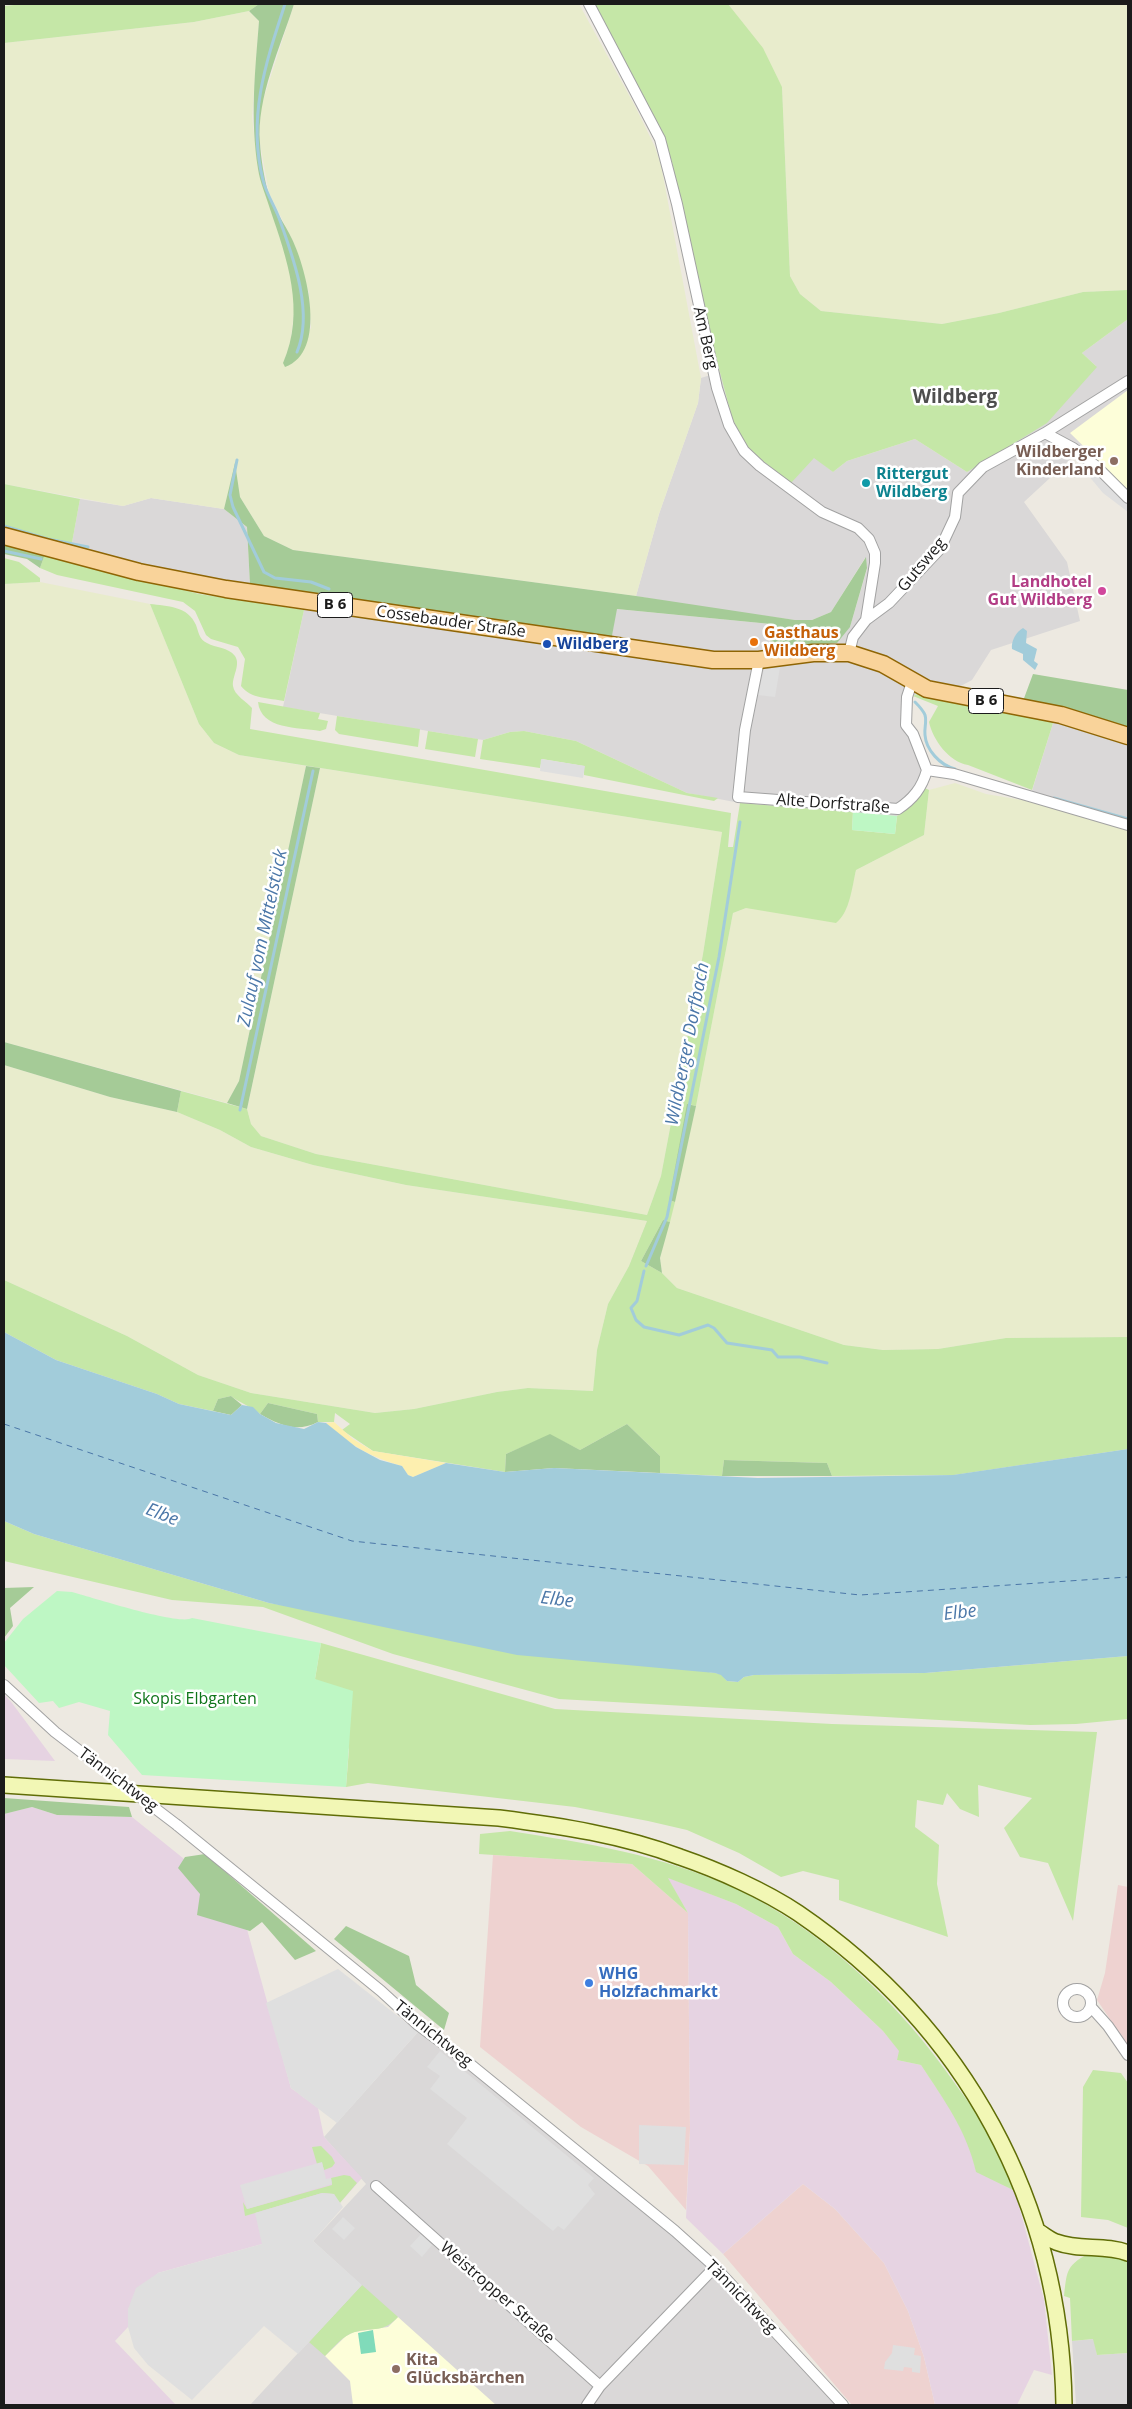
<!DOCTYPE html>
<meta charset="utf-8">
<style>
body{margin:0}
#map{position:relative;width:1132px;height:2409px;overflow:hidden;background:#ede9e1;font-family:"Open Sans",sans-serif}
canvas{display:block}
.frame{position:absolute;inset:0;border:5px solid #1b1b1b;pointer-events:none}
</style>
<div id="map">
<canvas width="1132" height="2409"></canvas>
<div class="frame"></div>
</div>
<script>
const ctx = document.querySelector('canvas').getContext('2d');
ctx.lineJoin = 'round';
function paint(path, color) { ctx.fillStyle = color; ctx.fill(path, 'evenodd'); }
function trace(path, color, width, dash) { ctx.strokeStyle = color; ctx.lineWidth = width; ctx.lineCap = dash ? 'butt' : 'round'; ctx.setLineDash(dash || []); ctx.stroke(path); }
function write(font, color, halo, rows, align = 'center') {
  ctx.font = font + ' "Open Sans",sans-serif'; ctx.lineWidth = 5; ctx.setLineDash([]); ctx.textBaseline = 'middle'; ctx.strokeStyle = halo; ctx.fillStyle = color; for (const [text, x, y, turn = 0] of rows) {
    ctx.save(); ctx.translate(x, y); ctx.rotate((+turn || 0) * Math.PI / 180); ctx.textAlign = isNaN(turn) ? turn : align; if (halo) ctx.strokeText(text, 0, 0); ctx.fillText(text, 0, 0); ctx.restore();
  }
}
paint(new Path2D(`
 M1128,319V499L1077,453L1024,502L1067,562L1080,621L991,650L972,680L955,689L919,693L912,696L908,707L911,720L930,777L920,797L910,808L897,816L740,803L687,793L576,741L524,731L510,732L483,740L283,707L304,610L609,653L616,609L771,624V649L850,627L867,569L865,558L831,612L812,620H795L703,608L636,596L659,514L698,403L701,378L720,372L732,418L815,457L833,472L847,461L915,439L967,472L1096,366L1082,353Z
 M151,498L224,509L247,527L250,585L203,579L71,548L80,499L123,506Z
 M1054,720L1128,741V822L1031,794Z
 M418,2032L696,2243L837,2405H250L361,2285L313,2241L366,2184L324,2137Z
 M1094,2339L1097,2355L1128,2353V2405H1076L1072,2341Z`), '#dad8d8');
paint(new Path2D(`
 M493,1855L632,1864L688,1913L690,2130L686,2210L648,2166L581,2127L480,2047Z
 M1118,1885L1128,1887V2046L1097,2000L1105,1973Z
 M803,2184L835,2209L884,2263L908,2311L924,2357L935,2405H852L723,2254Z`), '#eed2d0');
paint(new Path2D(`
 M4,1694L12,1703L55,1761L4,1759Z
 M32,1807L57,1815L132,1817L240,1904L291,2088L318,2108L324,2137L362,2178L339,2204L262,2244L158,2273L128,2309V2327L115,2341L176,2405H4V1814Z
 M667,1877L736,1904L778,1927L793,1954L831,1982L883,2031L900,2051L897,2060L921,2065L950,2108L970,2146L976,2171L1015,2191L1044,2300L1052,2375L1034,2370L1017,2405H935L924,2357L908,2311L884,2263L835,2209L803,2184L723,2254L686,2218L690,2130L688,1913Z`), '#e6d3e2');
paint(new Path2D(`
 M1128,390V490L1070,433Z
 M398,2317L496,2405H353L350,2381L325,2356L346,2336L354,2332L388,2327Z`), '#fdfed9');
paint(new Path2D(`
 M294,4H579L635,106L655,147L661,165L701,378L698,403L659,514L636,596L293,550L264,536L240,497L235,465L224,509L151,498L123,506L4,484V43L194,22L249,11L259,21L252,117L258,171L290,268L295,305L290,347L283,363L311,328L309,293L293,241L269,193L260,143V110Z
 M728,4H1128V290L1083,292L999,313L942,324L821,311L800,294L790,276L782,87Z
 M40,582L150,604L199,724L214,743L239,755L306,766L239,1081L227,1103L4,1042V584Z
 M320,768L722,832L703,954L661,1176L647,1215L316,1154L261,1136L251,1124L247,1109Z
 M955,783L986,794L1028,801L1128,830V1337L1006,1338L938,1349L883,1350L844,1345L677,1288L662,1273L660,1258L696,1106L733,913L746,908L846,909L856,870L924,835L929,790Z
 M4,1065L110,1097L177,1112L220,1130L251,1147L313,1165L406,1185L647,1221L629,1266L608,1304L597,1350L593,1391L528,1388L497,1392L414,1409L375,1413L251,1393L198,1375L127,1336L4,1280Z`), '#e8eccc');
paint(new Path2D(`
 M24,4H259L249,11L194,22L4,43V6Z
 M594,4H728L763,48L782,87L790,276L800,294L821,311L942,324L999,313L1083,292L1128,290V319L1082,353L1097,367L1047,423L967,472L915,439L847,461L833,472L814,458L791,483L749,450L732,418L702,304L672,162L663,138Z
 M4,484L80,499L71,548L4,530Z
 M45,554L199,594L304,610L284,701C269,698 251,699 241,686L245,659L238,647L211,639L206,635L195,611L183,602L57,575L40,568Z
 M4,558L19,562L40,578V582L4,584Z
 M150,604C167,606 188,606 196,625C199,633 199,639 207,643C216,648 228,647 235,656C241,665 232,676 233,686C234,695 247,702 252,708L250,729L731,813L728,847H733L740,803L853,812L852,830L895,834L897,816C909,808 918,801 925,788L929,790L924,835L856,870C852,887 850,912 836,923L746,908L733,913L696,1106L688,1104L669,1200L675,1202L670,1222L663,1220L641,1261L662,1273L677,1288L844,1345L883,1350L938,1349L1006,1338L1128,1337V1449L954,1475L832,1476L827,1463L724,1460L722,1476L660,1473V1456L627,1424L580,1450L550,1435L506,1454L505,1472L373,1451L342,1430L350,1424L335,1413L334,1422H318L317,1414L268,1403L260,1414C251,1406 241,1404 231,1396L218,1399L213,1411L179,1404L157,1394L56,1360L4,1332V1280L127,1336L198,1375L251,1393L375,1413L414,1409L497,1392L528,1388L593,1391L597,1350L608,1304L629,1266L647,1221L406,1185L313,1165L251,1147L220,1130L177,1112L181,1091L247,1109L251,1124L261,1136L316,1154L647,1215L661,1176L703,954L722,832L239,755L214,743L199,724Z
 M919,693L1054,720L1032,790L968,765C949,762 933,740 929,722L938,706L913,696Z
 M258,702L320,713L318,719L328,721L326,729L320,731C298,727 261,730 258,702Z
 M337,716L420,729L418,747L339,734L335,730Z
 M428,731L478,739L475,757L425,749Z
 M524,731L576,741L687,793L718,798L714,801L584,775V766L542,759L540,768L480,759L483,740L510,732Z
 M4,1521L34,1534L269,1603L715,1673L721,1674L727,1681L738,1682L744,1677L754,1675L925,1673L1128,1656V1719L1076,1724L1030,1725L559,1699L393,1654L263,1607L172,1600L4,1561Z
 M321,1643L555,1709L832,1724L1097,1732L1073,1921L1048,1863L1020,1857L1004,1828L1032,1798L978,1785L979,1817L960,1809L947,1793L943,1805L917,1800L915,1827L939,1845L937,1884L948,1937L839,1900V1880L803,1871L781,1877L739,1853L687,1830L648,1821L575,1807L368,1783L346,1787L349,1749L315,1679Z
 M510,1831C586,1843 661,1855 732,1887C822,1928 901,2005 956,2085C965,2098 975,2110 982,2123C994,2145 1004,2168 1015,2191L976,2172C967,2131 944,2100 921,2065L897,2060L899,2051L883,2031L831,1982L793,1954L778,1927L736,1904L668,1878L688,1913L632,1864L479,1854L480,1834Z
 M1093,2070L1121,2073L1128,2083V2228L1108,2220L1081,2217L1083,2087Z
 M321,2146L332,2157L335,2163L332,2167L324,2170L322,2163L317,2164L312,2147Z
 M344,2175L350,2176L357,2183L339,2204L334,2194L322,2193L245,2216L243,2202L247,2209L332,2185L331,2178Z
 M1088,2254H1109L1128,2259V2353L1097,2355L1093,2339L1072,2341L1070,2298L1064,2296C1067,2273 1065,2266 1088,2254Z
 M362,2285L398,2317C383,2333 374,2327 355,2332C343,2335 333,2348 325,2356L309,2342Z`), '#c5e7a7');
paint(new Path2D(`
 M259,4H294C281,46 256,98 260,143C261,159 264,177 268,192C273,208 285,224 292,239C307,270 328,352 285,367L283,363C306,311 287,259 270,209C266,196 260,182 258,169C250,117 255,73 259,21L249,11Z
 M235,463L240,497L264,536L293,550L636,596L795,620H812L831,612L866,557L867,568L850,627L837,643L770,649L771,624L617,609L611,641L250,585L247,527L224,509Z
 M4,543L45,554L40,568L27,559L4,554Z
 M1033,674L1128,690V727L1023,701Z
 M306,766L320,768L247,1109L227,1103L239,1081Z
 M4,1042L181,1091L177,1112L110,1097L4,1065Z
 M687,1104L696,1106L675,1202L669,1200Z
 M663,1220L670,1222L660,1258L662,1273L641,1261Z
 M231,1396L242,1405L231,1415L213,1411L218,1399Z
 M268,1403L317,1414L318,1422C296,1433 280,1425 260,1414Z
 M627,1424L660,1456V1473L554,1468L505,1472L506,1454L550,1434L580,1450Z
 M724,1460L827,1463L832,1476H722Z
 M34,1587L10,1608L13,1626L4,1638V1588Z
 M4,1798L129,1807L132,1817L57,1815L32,1807L4,1814Z
 M205,1854L316,1951L295,1960L262,1922L250,1931L197,1915L200,1894L178,1868L185,1857Z
 M346,1926L409,1956L416,1985L449,2013L444,2030L334,1939Z`), '#a5cb97');
paint(new Path2D(`
 M334,1422L353,1439L373,1451L446,1463L413,1477L408,1475L402,1466C373,1458 348,1445 326,1423Z`), '#fdefaf');
paint(new Path2D(`
 M853,812L897,816L895,834L852,830Z
 M57,1591L72,1592C91,1597 180,1626 192,1618L321,1643L315,1679L353,1691L346,1787L142,1775L108,1735L110,1711L79,1702L59,1708L53,1701L39,1703L4,1665V1643L23,1619Z`), '#bef7c4');
paint(new Path2D(`
 M373,2330L376,2352L361,2354L358,2333Z`), '#80dbba');
paint(new Path2D(`
 M1095,468L1128,498V512L1103,493L1088,475Z
 M780,667L775,697L758,695L764,669Z
 M541,759L585,766L583,778L540,771Z
 M338,1969L418,2032L337,2123L291,2088L266,2003Z
 M440,2051L594,2178L588,2185L595,2194L564,2230L558,2226L553,2231L447,2144L467,2118L430,2089L440,2076L427,2067Z
 M639,2125L686,2127L684,2165L639,2164Z
 M322,2162L326,2179L331,2178L332,2184L247,2209L240,2185Z
 M322,2193L334,2194L343,2207L313,2241L362,2285L298,2354L264,2326L192,2400L148,2365L134,2348L128,2327V2309L136,2288L158,2273L262,2244L255,2213Z
 M343,2217L355,2228L344,2240L332,2229Z
 M421,2234L432,2245L422,2257L410,2246Z
 M893,2345L915,2348L914,2355L921,2356L920,2373L912,2372V2368L904,2367L903,2371L884,2369L885,2362L892,2353Z`), '#dfdfdf');
paint(new Path2D(`
 M1023,628L1027,631L1026,643L1037,649L1034,661L1038,664L1035,670L1023,660V654L1012,649C1011,641 1016,632 1023,628Z
 M4,1332L56,1360L157,1394L179,1404L231,1415L242,1405L253,1407L260,1414L276,1423L304,1429L318,1422L326,1423L356,1447L380,1460L402,1466L408,1475L413,1477L446,1463L505,1472L554,1468L758,1478L953,1475L1128,1449V1656L925,1673L754,1675L744,1677L738,1682L727,1681L721,1675L715,1673L517,1655L269,1603L34,1534L4,1521Z`), '#a2ccda');
trace(new Path2D(`
 M285,4C266,62 247,117 263,180C266,193 274,205 279,218C293,257 314,312 297,352
 M237,460L230,495L233,507L264,572L275,578L311,582L329,589
 M4,526L48,539L88,547
 M4,551L41,559
 M915,702C919,706 923,710 925,715C927,722 924,728 925,735C926,750 940,765 955,769
 M1054,798L1128,819
 M240,1110L313,771
 M646,1266L667,1217L719,957L740,822
 M644,1271L637,1301L631,1308L636,1320L644,1327L679,1335L708,1325L714,1328L727,1343L772,1350L778,1357H800L827,1363`), '#a2ccda', 3);
trace(new Path2D(`
 M4,1424L352,1541L860,1595L1128,1577`), '#4b77a8', 1, [6, 5]);
const street = new Path2D(`
 M589,4L660,139L677,204L717,388L729,425L744,451L760,466L822,512L858,528L869,539L875,553V563L866,620
 M1045,433L1128,381
 M849,653L853,637L866,620L889,603L940,549L955,517L958,493L983,467L1045,433L1073,448L1097,467L1128,498
 M759,660L745,730L738,797L898,809C913,799 922,788 927,770
 M912,682L907,697L906,725L913,734L927,770
 M927,770L954,774L1128,825
 M4,1685L55,1732L89,1758
 M177,1825L381,1991L418,2025L465,2060L675,2231L715,2267L843,2405
 M1063 2003a14 14 0 1 1 28 0a14 14 0 1 1-28 0Z
 M1091,2007L1108,2026L1128,2055
 M376,2186L600,2386L587,2405
 M600,2386L715,2267`);
const secondary = new Path2D(`
 M4,1785L499,1818C561,1826 622,1835 680,1857C718,1870 765,1891 798,1913C965,2027 1061,2202 1064,2405
 M1039,2232C1044,2235 1050,2240 1056,2242C1079,2251 1105,2244 1128,2253`);
const primary = new Path2D(`
 M4,536L139,572L226,589L713,660H759L813,653H849L883,664L927,689L1061,715L1128,736`);
trace(street, '#a2a2a2', 12);
trace(secondary, '#606d07', 18);
trace(primary, '#8f6504', 19);
trace(street, '#fff', 10);
trace(secondary, '#f2f7b5', 15);
trace(primary, '#f9d39a', 16);
const streetBridge = new Path2D(`
 M89,1758L177,1825`);
trace(streetBridge, '#a2a2a2', 12, []);
trace(streetBridge, '#fff', 10);
for (const [x, y, r, color] of [
 [1114,461,5,"#8d6e63"],
 [866,483,5,"#0f9aa8"],
 [1102,591,5,"#d1479c"],
 [754,642,5,"#e8710a"],
 [547,644,5,"#1a4fb4"],
 [589,1983,5,"#3f7fe0"],
 [396,2369,5,"#8d6e63"]
]) { const dot = new Path2D(); dot.arc(x, y, r, 0, 2 * Math.PI); ctx.fillStyle = color; ctx.fill(dot); trace(dot, '#fff', 2); }
for (const [x, y, w] of [
 [335,605,35],
 [986,701,35]
]) { const box = new Path2D(); box.roundRect(x - w / 2, y - 12.5, w, 25, 4); ctx.fillStyle = '#fff'; ctx.fill(box); trace(box, '#1b1b1b', 1); }
write('bold 15px', '#1b1b1b', null, [
 ["B 6",335,605],
 ["B 6",986,701]
]);
write('16px', '#1b1b1b', '#fff', [
 ["Am Berg",705,338,77],
 ["Gutsweg",922,565,-50],
 ["Cossebauder Straße",451,622,8],
 ["Alte Dorfstraße",833,804,4],
 ["Tännichtweg",118,1780,37],
 ["Tännichtweg",433,2034,39],
 ["Weistropper Straße",497,2293,41],
 ["Tännichtweg",741,2297,46]
]);
write('bold 16px', '#785e54', '#fff', [
 ["Wildberger",1104,452],
 ["Kinderland",1104,470],
 ["Kita",406,2360,"left"],
 ["Glücksbärchen",406,2378,"left"]
], 'right');
write('bold 16px', '#0d838f', '#fff', [
 ["Rittergut",876,474],
 ["Wildberg",876,492]
], 'left');
write('bold 16px', '#b23c85', '#fff', [
 ["Landhotel",1092,582],
 ["Gut Wildberg",1092,600]
], 'right');
write('bold 16px', '#c56008', '#fff', [
 ["Gasthaus",764,633],
 ["Wildberg",764,651]
], 'left');
write('bold 16px', '#164399', '#fff', [
 ["Wildberg",557,644]
], 'left');
write('16px', '#0e7519', '#fff', [
 ["Skopis Elbgarten",195,1699]
]);
write('bold 16px', '#366cbe', '#fff', [
 ["WHG",599,1974],
 ["Holzfachmarkt",599,1992]
], 'left');
write('italic 18px', '#4b77a8', '#fff', [
 ["Zulauf vom Mittelstück",263,938,-78],
 ["Wildberger Dorfbach",688,1044,-79],
 ["Elbe",162,1515,21],
 ["Elbe",557,1600,7],
 ["Elbe",960,1613,-7]
]);
write('bold 19px', '#4e4e4e', '#fff', [
 ["Wildberg",955,398]
]);
</script>
